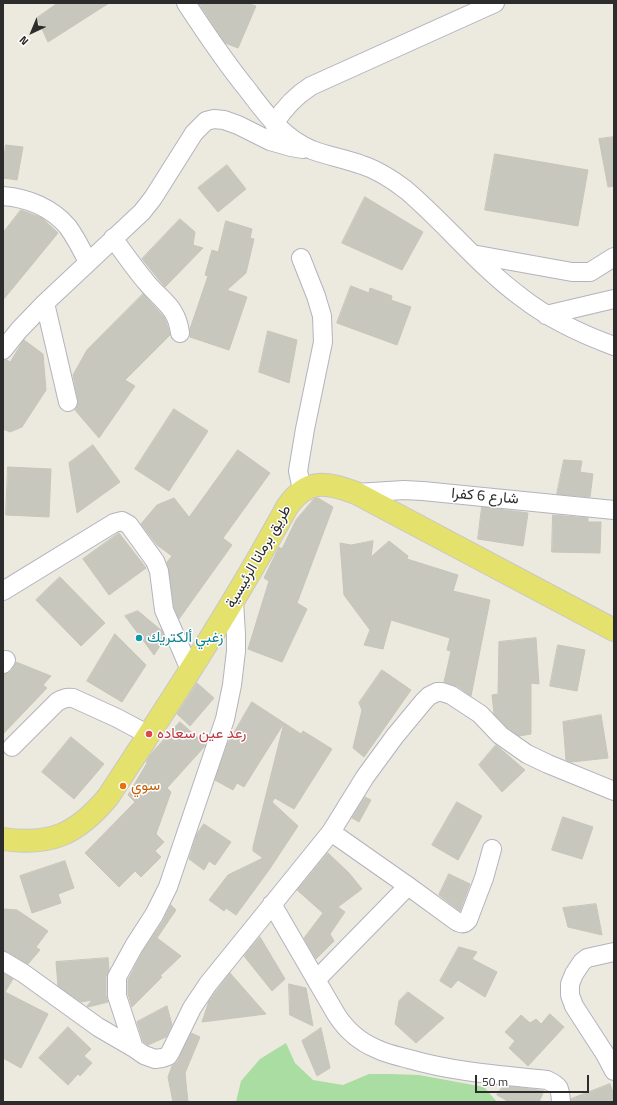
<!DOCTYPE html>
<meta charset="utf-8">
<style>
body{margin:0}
#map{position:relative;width:617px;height:1105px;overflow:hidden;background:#ece9df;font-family:"Titillium Web",sans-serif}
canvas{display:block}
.frame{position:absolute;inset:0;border:4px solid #2c2c2c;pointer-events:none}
.north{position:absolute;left:12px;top:12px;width:40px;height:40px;-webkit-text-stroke:3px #fff;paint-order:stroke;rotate:224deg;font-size:11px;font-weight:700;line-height:16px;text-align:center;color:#2c2c2c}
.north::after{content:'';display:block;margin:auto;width:14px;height:18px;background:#2c2c2c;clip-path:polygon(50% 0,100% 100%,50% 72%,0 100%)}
.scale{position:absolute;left:475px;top:1075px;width:114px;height:18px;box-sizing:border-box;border:2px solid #2c2c2c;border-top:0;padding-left:5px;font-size:12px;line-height:14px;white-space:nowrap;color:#2c2c2c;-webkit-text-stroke:3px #fff;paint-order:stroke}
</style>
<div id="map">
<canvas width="617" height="1105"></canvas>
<div class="frame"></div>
<div class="north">N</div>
<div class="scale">50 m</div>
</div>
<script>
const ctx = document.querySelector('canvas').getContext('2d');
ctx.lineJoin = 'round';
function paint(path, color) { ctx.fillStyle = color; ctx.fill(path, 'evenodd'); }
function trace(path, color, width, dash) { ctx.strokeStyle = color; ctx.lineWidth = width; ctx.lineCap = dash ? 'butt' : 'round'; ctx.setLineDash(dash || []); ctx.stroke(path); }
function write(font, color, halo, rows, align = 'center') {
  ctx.font = font + ' "Titillium Web",Vazirmatn,sans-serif'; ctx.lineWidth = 3; ctx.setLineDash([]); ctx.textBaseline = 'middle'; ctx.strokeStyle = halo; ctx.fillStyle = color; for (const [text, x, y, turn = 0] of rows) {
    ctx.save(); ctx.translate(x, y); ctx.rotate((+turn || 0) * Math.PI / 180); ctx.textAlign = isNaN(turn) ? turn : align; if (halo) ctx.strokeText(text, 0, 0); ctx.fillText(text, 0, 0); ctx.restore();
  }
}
paint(new Path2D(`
 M286,1043L295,1063L313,1080L343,1085L369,1074H389L419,1075L484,1087L497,1102H236L241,1081L260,1059Z`), '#a9dda1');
const building = new Path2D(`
 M58,3H109L48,42L37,18Z
 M199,3H246L256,6L238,48L225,43Z
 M614,137V186L608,187L599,139Z
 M6,145L23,147L17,180L3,178V164Z
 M495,154L588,170L578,226L485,210Z
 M227,165L246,189L218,212L198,188Z
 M365,197L423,232L402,270L342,243Z
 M21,210L42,218L58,233L3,300V233Z
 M180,219L195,232L193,245L203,248L165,287L142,259Z
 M226,221L252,229L250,238L254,239L246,273L227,290L247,297L229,350L190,337V329L208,276L205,275L212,250L218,252Z
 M351,286L369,293L370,288L392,296L391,300L411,307L397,345L337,323Z
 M143,294L164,317L168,327L170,335L125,380L135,386L99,438L75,410L78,405V400L73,375L87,350Z
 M268,331L297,340L289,383L259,372Z
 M24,340L43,354L46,390L22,427L10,432L3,429V360H7L10,362Z
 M174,409L208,431L169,491L135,469Z
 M93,445L120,482L77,513L69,463Z
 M238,450L270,473L223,538L232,545L179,619L174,607L169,570L167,562L172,556L157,545L141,524L157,505L174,498L189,517Z
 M564,460L582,461L580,472L593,474L590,497L557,494Z
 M8,467L51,469L49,517L6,515Z
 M315,498H318L333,507L297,603L307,609L282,662L248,649L269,581L264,578L279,547L282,549L296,520Z
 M482,507L528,513L523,546L478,539Z
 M553,515L588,518V522H601L600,553L552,552Z
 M119,533L146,568L109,595L83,559Z
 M373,541L371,557L389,541L408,556L407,559L458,575L453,591L490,600L471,696L457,686L444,682L451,651L447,650L450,638L391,620L383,649L364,645L370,630L344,595L340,543L351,545Z
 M60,577L105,623L81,646L36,600Z
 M138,611L162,631L165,638L154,655L125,616Z
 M115,634L146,665L122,702L87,681Z
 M536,638L539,684L531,683V734L519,736L507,727L494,714L492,695L498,694L499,642Z
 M558,645L585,650L577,691L550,686Z
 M16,662L51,676L43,685L47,688L3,734V674L7,673L11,671Z
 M382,670L411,690L364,757L353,748L362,710L359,703Z
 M197,683L214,698L190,726L177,714Z
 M252,702L301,734L303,731L332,749L294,809L275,798L272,802L298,826L269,870L236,915L226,908L224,911L209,900L228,875L263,858L253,851V847L284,723L244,787L237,783L233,790L215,780L228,743Z
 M601,715L608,758L571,762L566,760L563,722Z
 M180,722L205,744V746L167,788L171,792L156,834L164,842L155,851L161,857L141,877L135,871L119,887L85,853L135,802L128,795L147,763L146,762L150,755Z
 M71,737L104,764L74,799L42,772Z
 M496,745L525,770L502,792L479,765Z
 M365,797L371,800L359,822L352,818Z
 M457,802L482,816L458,860L432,845Z
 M563,817L593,827L582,859L552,850Z
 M204,824L231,842L215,865L209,861L204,870L189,859L197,834Z
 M328,853L349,873L362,889L338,907L345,912L330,934L334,941L316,959L304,938L323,913L297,890Z
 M65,861L74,888L58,894L61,903L32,913L20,876Z
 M449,874L470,884L460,911L439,895Z
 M596,904L602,935L568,927L563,908Z
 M171,905L176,910L157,938L181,956L160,976L162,977L132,1007L128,994V980L143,951L163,921Z
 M3,909L17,910L48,931L36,947L40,950L28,964L8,952L3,951Z
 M260,937L285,979L272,991L244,956Z
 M459,947L477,952L472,959L497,972L485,997L458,980L451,988L440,981Z
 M108,958L109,970L106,977V996L108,1002L88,1007L87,1006L92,1000L81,1002L58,986L56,962Z
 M3,973L13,979L5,992L48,1014L21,1068L3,1058Z
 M230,973L266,1014L202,1022L209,1001Z
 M289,984L306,988L313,1026L290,1015Z
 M408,992L444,1018L416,1043L395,1024L399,1001Z
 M167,1006L172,1025L166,1037L148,1045L143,1041L137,1022Z
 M550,1014L564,1027L528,1066L509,1048L515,1041L505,1032L521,1015L530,1023L536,1019L541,1024Z
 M68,1027L91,1049L84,1056L92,1063L80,1076L78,1074L68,1085L39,1058Z
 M321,1028L330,1068L317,1076L302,1041Z
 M191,1033L200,1037L185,1073L188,1102H173L168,1077L172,1066L177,1062L180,1056Z
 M610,1084L614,1095V1102H571V1099Z
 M503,1086L523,1088L544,1091L539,1102H509L497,1095Z`);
paint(building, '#c8c7be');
trace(building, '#c7c5b9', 1);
const minor = new Path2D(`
 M186,3C205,32 225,62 247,89C266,114 282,137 312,150C328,156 346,159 362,165C378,170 393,180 406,190C446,224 479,266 521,297C549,319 581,334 614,346
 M274,124C284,108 295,96 311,86L495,3
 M3,196C28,198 52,208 68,227C76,238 82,250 88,262
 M113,238C124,253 135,269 147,283C162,301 177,307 180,333
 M472,254L572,272H590L614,257
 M301,258L316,296L322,316L323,342L305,429L298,471L302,490
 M45,303L68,402
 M546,315L614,299
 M3,350L19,330L45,303L142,212L153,198L194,133L206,121L214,119L224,120L238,125L270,141L291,147L303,149
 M356,493L404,490L423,491L614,510
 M3,591L114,523L122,521L129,525L155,561L159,571L164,610L191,672
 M234,601L236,634V651L232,685L225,719L168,887L154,915L134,946L117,977V996L134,1048L144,1055L155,1059L162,1058L168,1056L171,1051L192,1008L208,984L331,832L365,777L395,736L424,701L429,696L437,692H442L451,695L480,714L500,735L527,754L548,764L614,791
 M3,664L6,660
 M12,747L57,702C63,698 67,697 73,698L117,718L149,735
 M331,832L408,886L456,921C461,924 464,925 468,920L484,878L492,849
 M272,904L336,1014C346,1030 360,1042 377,1049C387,1054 398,1056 409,1059C454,1072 500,1075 547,1080C560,1086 560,1088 561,1102
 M614,952L587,958L582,962L574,974L570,984V995L574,1006L605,1054L614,1071
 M3,961L23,973L98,1027L134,1048
 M316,980L408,886`);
const major = new Path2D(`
 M3,839C51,846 77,834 108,797C171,701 232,608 287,507C307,478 326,482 356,493L614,630`);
trace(minor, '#b3b3be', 20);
trace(major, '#c8c8c8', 24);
trace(minor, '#fff', 18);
trace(major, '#e4e16c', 22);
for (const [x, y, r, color] of [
 [139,638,4,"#0f9aa8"],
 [149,734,4,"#e0444e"],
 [123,786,4,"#e8710a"]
]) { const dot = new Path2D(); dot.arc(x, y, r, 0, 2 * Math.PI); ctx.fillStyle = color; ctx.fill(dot); trace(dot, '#fff', 1.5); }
write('15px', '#2c2c2c', '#fff', [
 ["شارع 6 كفرا",485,497,5],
 ["طريق برمانا الرئيسية",259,557,-60]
]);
write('15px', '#0d838f', '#fff', [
 ["زغبي ألكتريك",147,638]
], 'left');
write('15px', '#be3a42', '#fff', [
 ["رعد عين سعاده",157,734]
], 'left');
write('15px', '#c56008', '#fff', [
 ["سوي",131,786]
], 'left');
</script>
